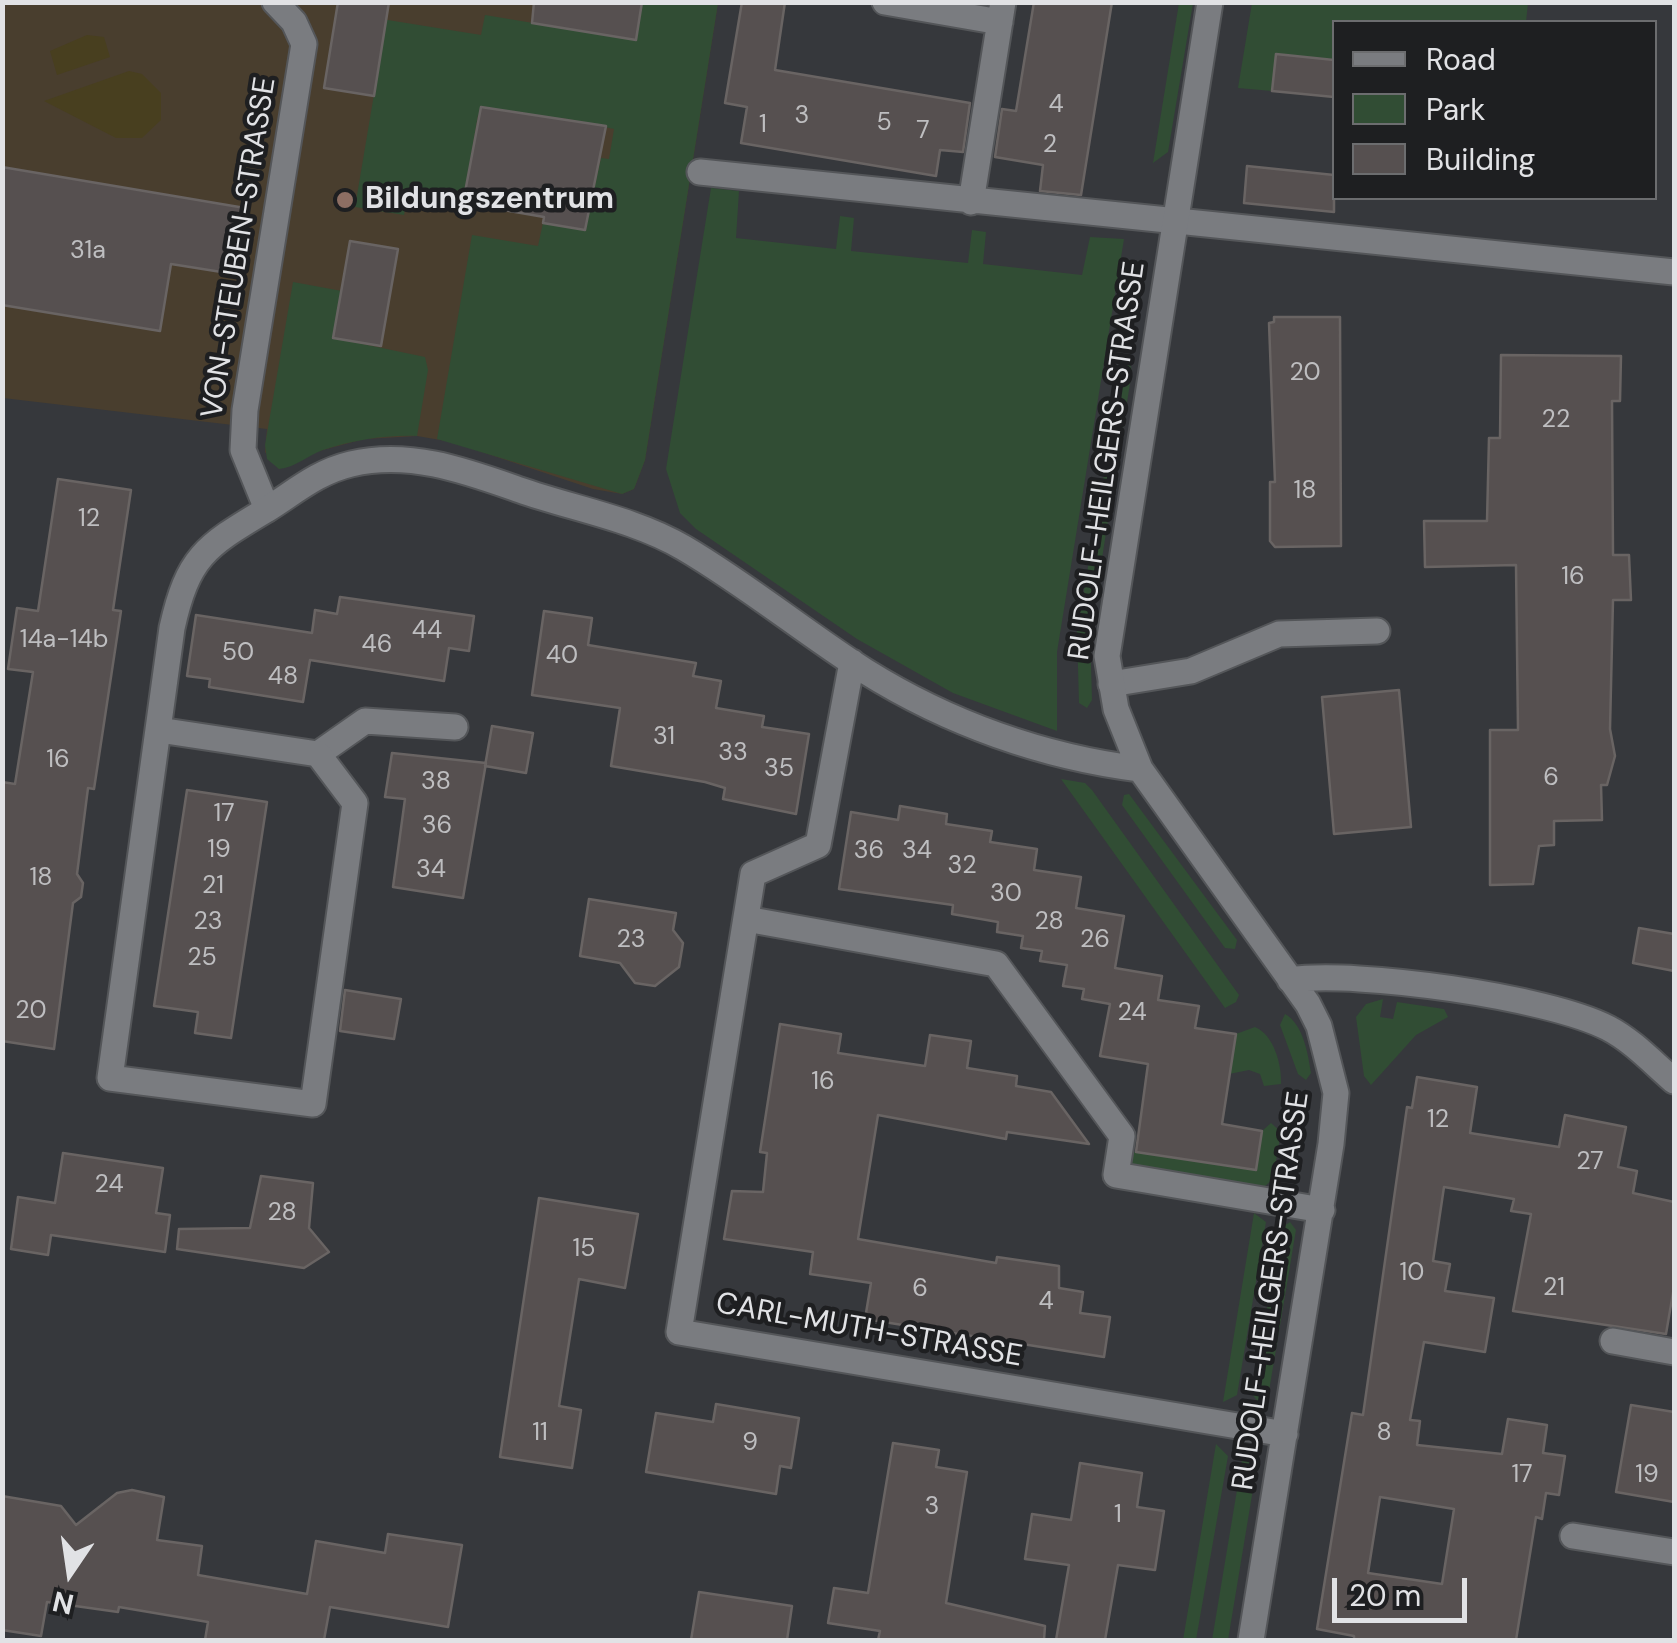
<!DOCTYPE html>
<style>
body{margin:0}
#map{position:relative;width:1677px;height:1643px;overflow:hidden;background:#36383c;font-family:"DM Sans",sans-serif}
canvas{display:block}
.frame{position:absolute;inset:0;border:5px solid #e1e2e5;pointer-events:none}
.legend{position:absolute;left:1332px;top:20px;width:325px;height:180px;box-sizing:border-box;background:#1e1f21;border:2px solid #6c6d6f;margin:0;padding:12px 18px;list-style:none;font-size:30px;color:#e1e2e5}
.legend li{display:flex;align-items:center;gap:20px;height:50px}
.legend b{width:50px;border:2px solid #6c6d6f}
.north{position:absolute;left:20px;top:1523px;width:100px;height:100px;-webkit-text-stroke:8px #1e1f21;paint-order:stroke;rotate:193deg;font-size:28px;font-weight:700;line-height:40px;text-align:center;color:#e1e2e5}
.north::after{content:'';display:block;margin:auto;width:35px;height:45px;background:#e1e2e5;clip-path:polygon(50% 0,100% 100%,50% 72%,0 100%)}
.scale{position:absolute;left:1332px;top:1578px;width:135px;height:45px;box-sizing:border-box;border:5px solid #e1e2e5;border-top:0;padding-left:12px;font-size:30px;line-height:35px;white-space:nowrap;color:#e1e2e5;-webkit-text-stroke:8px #1e1f21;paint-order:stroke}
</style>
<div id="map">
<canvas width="1677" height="1643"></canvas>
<div class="frame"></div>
<ul class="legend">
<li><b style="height:12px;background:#7a7c80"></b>Road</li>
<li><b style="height:28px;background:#314d34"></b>Park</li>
<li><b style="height:28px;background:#565050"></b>Building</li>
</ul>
<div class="north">N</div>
<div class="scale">20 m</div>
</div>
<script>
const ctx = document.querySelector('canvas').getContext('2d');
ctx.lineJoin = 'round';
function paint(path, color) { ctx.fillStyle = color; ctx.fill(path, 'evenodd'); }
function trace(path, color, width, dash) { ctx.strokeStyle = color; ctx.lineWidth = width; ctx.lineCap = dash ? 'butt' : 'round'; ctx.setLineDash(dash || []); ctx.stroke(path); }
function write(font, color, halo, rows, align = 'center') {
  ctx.font = font + ' "DM Sans",sans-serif'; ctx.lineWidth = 9; ctx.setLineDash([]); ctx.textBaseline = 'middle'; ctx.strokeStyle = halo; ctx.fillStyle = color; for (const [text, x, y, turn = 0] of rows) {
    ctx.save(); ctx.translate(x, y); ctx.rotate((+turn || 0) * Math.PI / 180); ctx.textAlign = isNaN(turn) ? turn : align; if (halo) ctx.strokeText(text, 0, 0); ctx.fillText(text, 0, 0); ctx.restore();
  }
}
paint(new Path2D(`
 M3,3H718L645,460L634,489L622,494L593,489L452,442L417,436L364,439L319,451L279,469L265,452L267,429L3,398Z`), '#493e2e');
paint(new Path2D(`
 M642,3H718L645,460L634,489L622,494L437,439L472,235L538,246L543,223L585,230L601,158L609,159L614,129L562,118L559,129L478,115L463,203L408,195L404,215L355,207L382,47L338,12L481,35L485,15L635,40Z
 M1179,3H1193L1168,152L1153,163Z
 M1252,3H1528L1526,22H1334V59L1277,54L1272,91L1238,88Z
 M711,188L739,191L736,238L836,249L840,216L854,218L851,251L968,263L972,230L986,232L983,264L1082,275L1090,237L1124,239L1057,652V731L953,693L857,639L696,529L680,513L666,469Z
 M293,282L342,291L334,338L425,357L428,370L417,436C384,435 354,440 323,450C308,455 295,468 279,469L267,459L265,445Z
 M1123,364H1130L1132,371L1090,633L1092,700L1087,708L1079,703L1077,631Z
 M1061,779L1085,783L1092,790L1239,995L1236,1002L1225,1008Z
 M1129,794L1237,940L1235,949L1225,948L1122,805L1124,795Z
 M1383,999L1380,1017L1393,1019L1397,1002L1444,1009L1448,1017L1416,1035L1371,1085L1364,1076L1356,1017L1366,1004Z
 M1285,1014C1303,1024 1308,1053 1311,1073L1306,1080L1298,1074L1280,1025Z
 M1255,1027C1274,1035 1282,1065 1281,1084L1264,1086L1260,1074L1249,1070L1229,1074L1236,1034Z
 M1271,1123L1281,1132L1273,1179L1264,1187L1131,1166L1134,1152L1255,1170L1262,1131Z
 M1254,1213L1266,1222L1237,1395L1223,1402Z
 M1290,1222L1296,1230L1268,1397L1259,1403L1252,1394L1281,1228Z
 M1216,1444L1228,1456L1196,1640H1183Z
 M1249,1455L1257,1465L1228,1640H1212L1242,1460Z`), '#314d34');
paint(new Path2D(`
 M87,35L104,37L110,57L57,75L50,51Z
 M129,71L142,74L161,93V120L142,138H116L44,101Z`), '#483f1f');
const building = new Path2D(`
 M338,2H389L374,96L324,88Z
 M534,2H642L636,40L532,23Z
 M742,2H785L775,70L970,103L963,152L940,150L936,176L741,143L747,107L725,103Z
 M1034,2H1112L1081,195L1040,191L1043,165L995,157L1002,109L1016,111Z
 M1276,54L1334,60V97L1272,91Z
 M481,107L606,126L585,230L543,223L544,217L463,203Z
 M1247,166L1334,175V212L1244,203Z
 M2,167L245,208L234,274L171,264L160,331L2,305Z
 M350,241L398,249L381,346L333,338Z
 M1274,317H1340L1341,546L1275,547L1270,541V482H1275L1269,323L1274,322Z
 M1501,355L1621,356L1620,401H1612L1613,555H1629L1631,600H1613L1610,729L1615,756L1607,785H1601L1602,820L1554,821V845L1539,846L1533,884L1490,885V730H1518L1516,565L1425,567L1424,521H1487L1489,438H1500Z
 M58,479L131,490L113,610L121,611L94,789L88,788L77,874L83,883L81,897L73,903L54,1049L2,1041V782L15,784L33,672L8,669L17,608L38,611Z
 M340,597L474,616L469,651L449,648L444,681L310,660L303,702L209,687L210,679L187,676L196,615L312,633L315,610L337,614Z
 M544,611L592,618L588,645L696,663L693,676L721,681L716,708L764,716L762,727L809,734L796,814L723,799L725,788L705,782L611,766L620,708L532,695Z
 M1399,690L1411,827L1334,834L1322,697Z
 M492,726L533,733L526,773L485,766Z
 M392,753L486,763L463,898L393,887L405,799L385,797Z
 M187,790L267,802L231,1038L195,1033L198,1012L154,1006Z
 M900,806L947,814L946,824L992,831L990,842L1037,849L1034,870L1081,877L1076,908L1124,916L1115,968L1162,976L1158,1000L1199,1006L1195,1028L1236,1034L1222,1124L1262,1131L1256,1170L1136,1152L1148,1064L1100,1056L1110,1004L1082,999L1084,989L1063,986L1067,965L1040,961L1042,951L1021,948L1023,936L997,932L998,922L952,914L953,905L839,889L851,812L898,820Z
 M589,899L676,913L673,930L683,943L679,967L655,986L635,983L620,963L580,956Z
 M1639,928L1674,934V971L1633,963Z
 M345,990L401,999L394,1039L340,1031Z
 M780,1024L841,1034L838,1053L925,1066L930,1035L971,1041L967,1068L1017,1076L1016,1086L1051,1092L1089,1144L1007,1132L1006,1139L878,1115L858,1239L996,1263L997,1257L1059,1266V1288L1083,1292L1080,1313L1110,1317L1104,1357L865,1319L871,1283L810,1274L813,1252L724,1239L732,1191L763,1192L767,1153L760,1152Z
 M1417,1077L1477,1087L1470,1133L1559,1147L1565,1115L1626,1127L1618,1167L1637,1171L1633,1193L1674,1202V1287L1666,1334L1513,1311L1531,1214L1511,1211L1514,1199L1444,1187L1433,1261L1450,1264L1445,1291L1494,1298L1485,1352L1424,1342L1410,1420L1420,1421L1417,1445L1502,1454L1508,1419L1547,1425L1543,1453L1565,1456L1559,1495L1546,1493L1542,1519L1536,1517L1516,1640H1354V1636L1317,1629L1352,1413L1363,1415L1407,1107L1412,1108ZM1380,1497L1454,1509L1442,1584L1368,1573Z
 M63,1153L163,1168L156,1213L170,1215L165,1252L51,1235L48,1255L11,1249L18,1197L55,1203Z
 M261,1176L313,1183L309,1228L329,1252L304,1268L177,1249L179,1229L250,1228Z
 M539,1198L638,1214L625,1288L579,1279L559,1406L581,1410L572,1468L500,1457Z
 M716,1404L799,1418L791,1468L780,1466L776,1494L646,1472L656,1413L713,1422Z
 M1631,1405L1674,1412V1502L1616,1492Z
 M893,1443L939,1450L936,1467L967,1472L946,1603L1045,1626L1044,1640H878L880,1631L828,1623L834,1588L868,1593Z
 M1080,1463L1142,1473L1137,1507L1164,1511L1155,1570L1118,1565L1105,1640H1056L1069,1565L1025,1559L1032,1514L1071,1520Z
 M132,1490L164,1497L157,1540L202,1546L198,1575L307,1594L316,1541L385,1553L388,1534L462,1545L448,1627L330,1607L324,1640H205L208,1622L119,1607L118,1612L47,1602L41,1636L2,1630V1496L61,1506L76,1525L117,1493Z
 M699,1592L792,1606L787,1640H691Z`);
paint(building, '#565050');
trace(building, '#696463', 2.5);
const service = new Path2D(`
 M885,2L1000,22
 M700,172L1674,272
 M971,202L1003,2
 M267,509L243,450L245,410L304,44L294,22L275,2
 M1111,684L1191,671L1279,634L1377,631
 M318,754L365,721L455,727
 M1613,1341L1674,1352
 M1573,1536L1674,1552`);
const minor = new Path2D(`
 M1210,2L1107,656L1116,709L1140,769L1308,1004L1319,1026L1336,1093L1331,1144L1251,1640
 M852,662L818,845L753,874L679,1332L1285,1434
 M159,730L318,754L355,803L313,1104L110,1078L172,628C188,556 206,546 266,510C295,492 317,472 351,464C410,450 466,471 520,490C574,509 635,519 684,548C747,585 804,632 865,671C948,723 1043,757 1140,769
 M746,919L996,964L1122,1136L1116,1175L1322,1210
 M1290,980C1356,970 1549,997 1608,1028C1633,1041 1653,1063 1674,1081`);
trace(service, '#545659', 29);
trace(minor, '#545659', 29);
trace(service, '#7a7c80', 25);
trace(minor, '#7a7c80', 25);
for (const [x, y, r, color] of [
 [345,200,10,"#8d6e63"]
]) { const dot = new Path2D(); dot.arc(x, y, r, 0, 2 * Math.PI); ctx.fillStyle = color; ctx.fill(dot); trace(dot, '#1e1f21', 4); }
write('25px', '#bebec0', null, [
 ["4",1056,105],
 ["3",802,116],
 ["5",884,123],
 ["1",763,125],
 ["7",923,131],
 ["2",1050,145],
 ["31a",88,251],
 ["20",1305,373],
 ["22",1556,420],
 ["18",1305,491],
 ["12",89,519],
 ["16",1573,577],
 ["44",427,631],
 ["14a-14b",64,640],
 ["46",377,645],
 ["50",238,653],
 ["40",562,656],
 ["48",283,677],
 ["31",664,737],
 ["33",733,753],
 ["16",58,760],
 ["35",779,769],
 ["6",1551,778],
 ["38",436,782],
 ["17",224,814],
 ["36",437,826],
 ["19",219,850],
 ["36",869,851],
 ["34",917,851],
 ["32",962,866],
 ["34",431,870],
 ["18",41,878],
 ["21",213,886],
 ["30",1006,894],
 ["23",208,922],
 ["28",1049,922],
 ["23",631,940],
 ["26",1095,940],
 ["25",202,958],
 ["20",31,1011],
 ["24",1132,1013],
 ["16",823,1082],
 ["12",1438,1120],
 ["27",1590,1162],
 ["24",109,1185],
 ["28",282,1213],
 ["15",584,1249],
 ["10",1412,1273],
 ["21",1554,1288],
 ["6",920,1289],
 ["4",1046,1302],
 ["11",540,1433],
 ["8",1384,1433],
 ["9",750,1443],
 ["17",1522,1475],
 ["19",1647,1475],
 ["3",932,1507],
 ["1",1118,1515]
]);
write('bold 30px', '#e1e2e5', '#1e1f21', [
 ["Bildungszentrum",365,200]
], 'left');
write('30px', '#e1e2e5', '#1e1f21', [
 ["VON-STEUBEN-STRASSE",240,248,-81],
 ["RUDOLF-HEILGERS-STRASSE",1108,461,-82],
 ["RUDOLF-HEILGERS-STRASSE",1272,1291,-82],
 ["CARL-MUTH-STRASSE",869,1331,10]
]);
</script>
